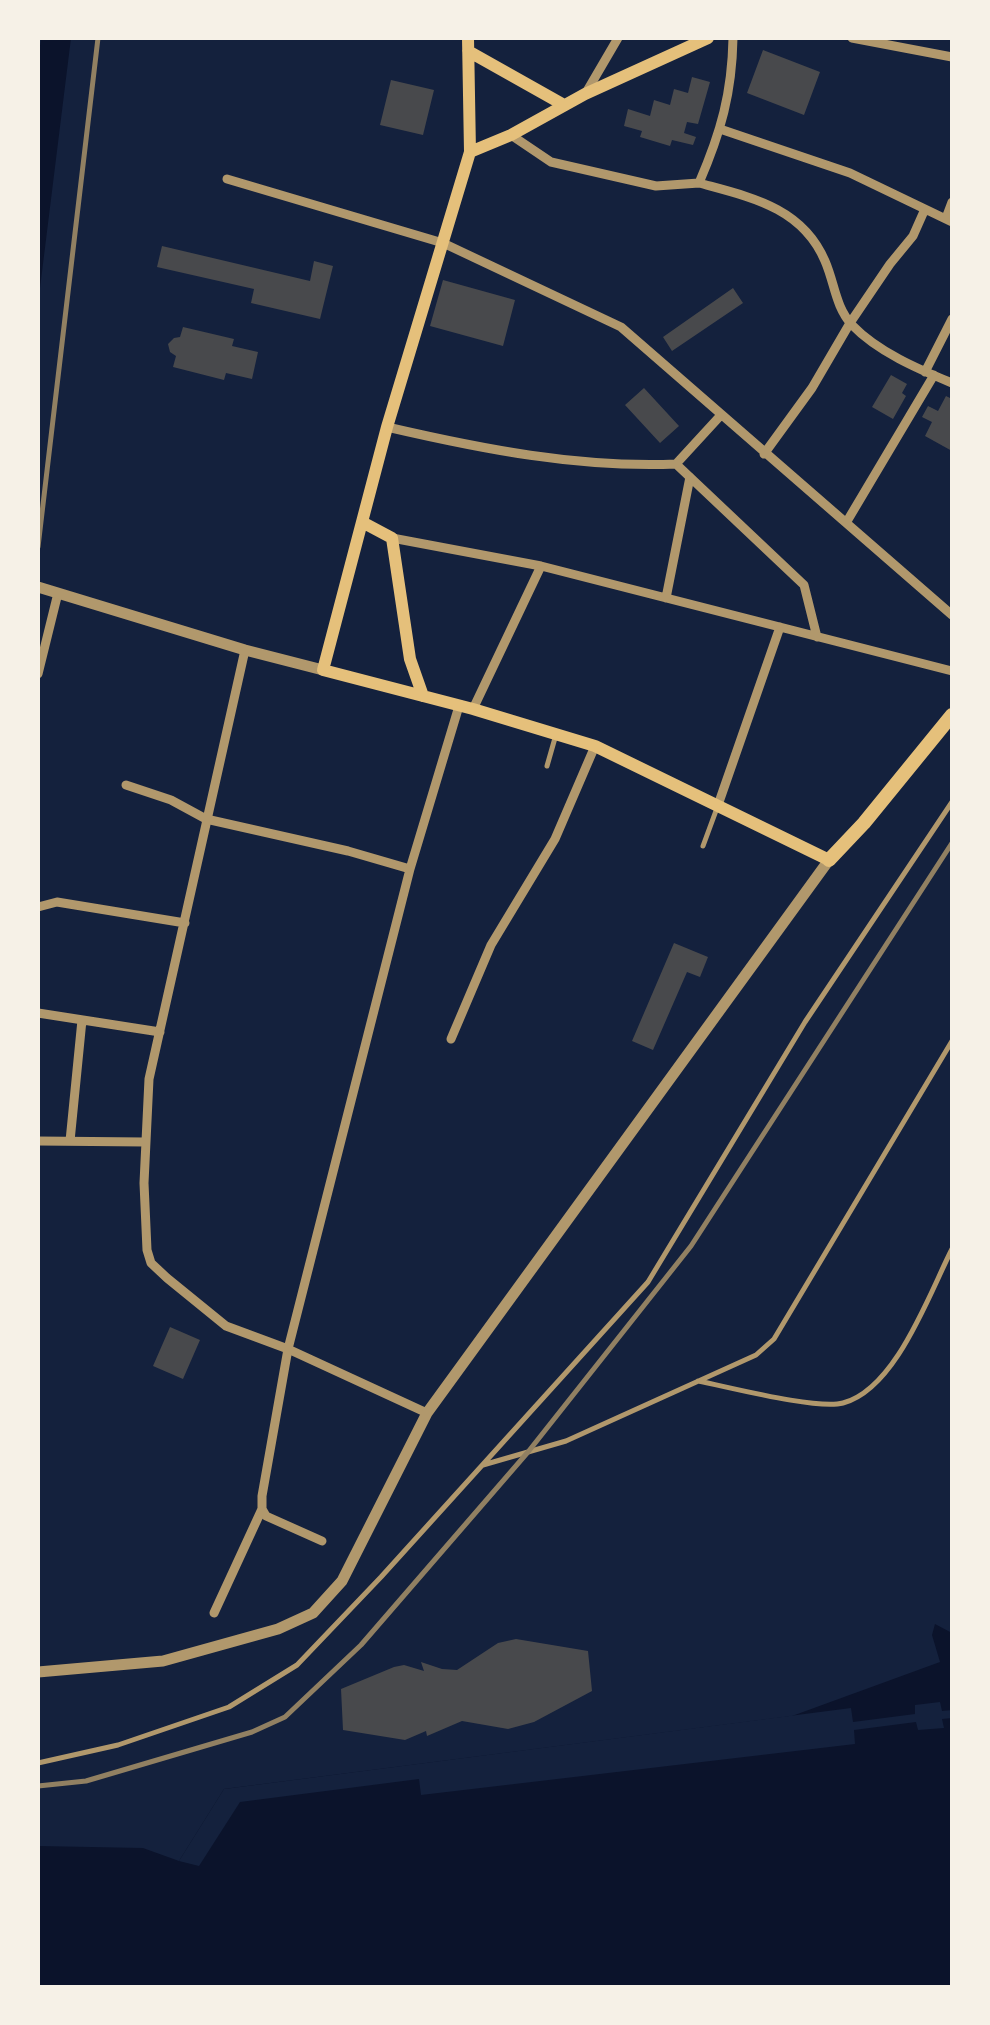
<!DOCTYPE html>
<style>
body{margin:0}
#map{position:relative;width:990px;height:2025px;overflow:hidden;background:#14213d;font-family:"Work Sans",sans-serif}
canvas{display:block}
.frame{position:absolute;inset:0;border:40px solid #f6f1e7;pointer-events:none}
</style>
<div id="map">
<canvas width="990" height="2025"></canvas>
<div class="frame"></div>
</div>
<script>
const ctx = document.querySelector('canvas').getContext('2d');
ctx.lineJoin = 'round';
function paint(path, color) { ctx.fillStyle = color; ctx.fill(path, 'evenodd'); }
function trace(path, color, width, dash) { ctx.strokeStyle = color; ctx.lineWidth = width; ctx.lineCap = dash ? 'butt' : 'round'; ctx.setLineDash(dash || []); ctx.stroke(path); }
paint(new Path2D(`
 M41,38H71L38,304V61Z
 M935,1624L952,1633V1987L38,1988V1846L143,1848L179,1861L224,1789L792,1716L940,1662L932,1635Z`), '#0b132b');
paint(new Path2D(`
 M940,1702L942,1711L952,1710V1718L942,1719L944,1728L918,1730L916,1722L854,1730L855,1744L421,1795L419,1779L240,1802L199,1866L179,1861L224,1789L851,1708L853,1722L915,1714V1705Z`), '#14213d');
paint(new Path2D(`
 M763,50L820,72L804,115L747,93Z
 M692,77L710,82L698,124L687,122L684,133L696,137L693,145L672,140L670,146L640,137L642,131L624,126L628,109L650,116L654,100L670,105L674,89L688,93Z
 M391,80L434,90L423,135L380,125Z
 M162,246L310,281L314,261L333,266L320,319L251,303L254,289L157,267Z
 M443,280L515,300L503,346L430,326Z
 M733,288L743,303L672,351L663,337Z
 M183,327L234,339L232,346L258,352L252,379L226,373L224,380L173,367L176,356L170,352L168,344L174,338L180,337Z
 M891,375L907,384L902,393L906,396L893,419L872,407Z
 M644,388L679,426L660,443L625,405Z
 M946,396L952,399V451L925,436L932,422L922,417L928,406L938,411Z
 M674,943L708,957L700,977L687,972L653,1050L632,1041Z
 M170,1327L200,1340L183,1379L153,1366Z
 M516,1639L588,1651L592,1691L534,1722L508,1729L462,1721L427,1736L426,1731L405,1740L343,1730L341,1689L394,1667L404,1665L424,1671L421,1662L442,1669L457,1670L498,1643Z`), '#48494c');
trace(new Path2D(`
 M547,766L555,738
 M703,846L717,808
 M698,1381C729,1387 817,1410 843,1403C896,1389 929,1294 952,1249
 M483,1465L566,1441L756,1355L774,1339L952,1041
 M38,1763L118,1745L229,1707L297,1665L381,1577L648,1282L805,1022L952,802`), '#b1986c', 5);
trace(new Path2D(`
 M852,38L952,57
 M587,91L618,38
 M720,129L850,173L952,222
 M511,135L551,162L656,186L699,183C721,132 732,93 733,38
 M227,179L443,243L621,327L952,615
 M699,183C750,197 802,207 825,261C835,284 835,306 852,325C878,352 918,369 952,383
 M946,218L952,202
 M925,372L952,319
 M387,427C482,449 578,468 676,464L721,415
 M764,454L812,388L850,323L890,264L913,236L925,209
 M676,464L804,585L817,637
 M846,523L934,375
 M392,538L541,566L952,671
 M666,598L690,477
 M245,650L149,1079L144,1183L147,1250L151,1263L167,1278L226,1326L288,1349L427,1413
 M38,674L58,593
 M473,709L541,566
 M126,785L171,800L206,819L348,851L410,869
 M718,805L780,627
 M38,907L57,902L185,923
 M38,1013L160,1032
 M451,1039L491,945L555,839L595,746
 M38,1141L145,1142
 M70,1141L82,1020
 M322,1541L266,1516L262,1509V1496L288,1349L410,869L459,706
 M214,1613L262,1509`), '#b1986c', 9);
trace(new Path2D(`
 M38,587L245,650L323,670
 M38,1672L163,1661L278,1629L313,1613L342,1581L427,1413L829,860`), '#b1986c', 11);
trace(new Path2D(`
 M468,38L470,152L387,427L323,670L473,709L595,746L829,860
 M468,51L564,105
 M470,152L511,135L585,94L708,38
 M362,522L392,538L410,659L423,696`), '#e5c07b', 12);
trace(new Path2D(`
 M829,860L864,823L952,715`), '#e5c07b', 14);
trace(new Path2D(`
 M38,547L98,38
 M38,1786L86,1781L252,1732L285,1717L361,1645L528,1452L691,1246L952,843`), '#918062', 5);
</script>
